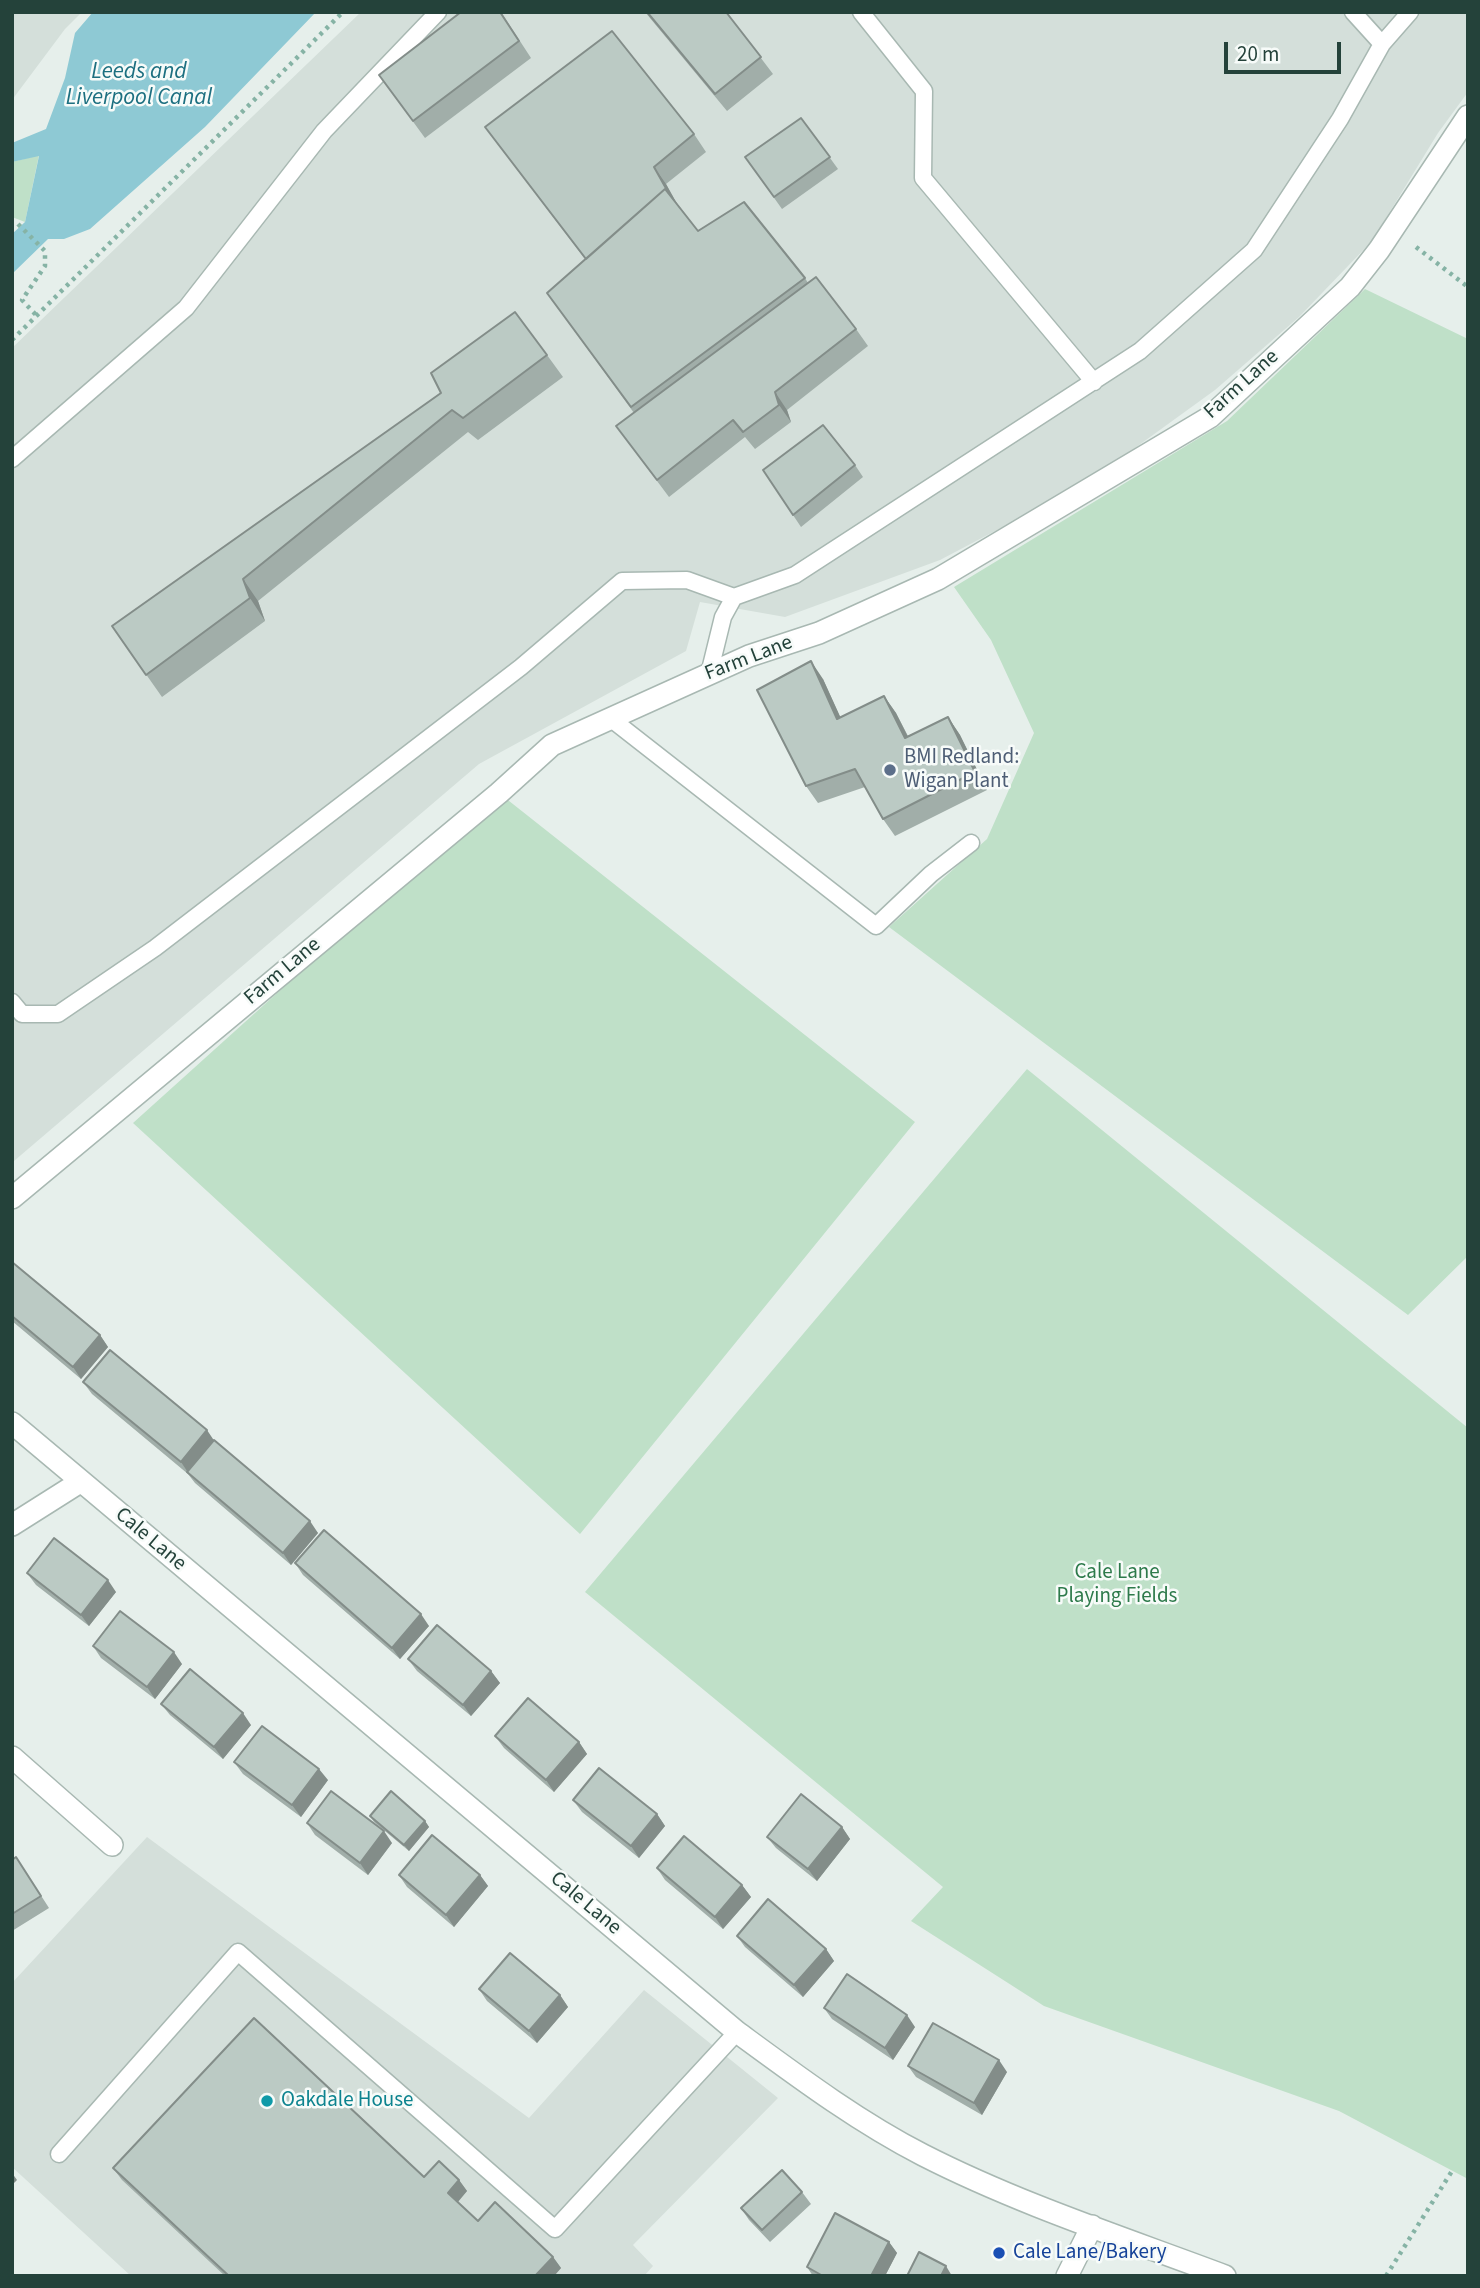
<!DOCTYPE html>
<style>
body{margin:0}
#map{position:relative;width:1480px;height:2288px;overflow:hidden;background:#e6efeb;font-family:"Source Sans 3",sans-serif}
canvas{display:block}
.frame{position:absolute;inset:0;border:14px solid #24423a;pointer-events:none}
.scale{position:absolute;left:1224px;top:42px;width:117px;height:32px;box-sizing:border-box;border:4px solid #24423a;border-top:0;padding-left:9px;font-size:21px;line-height:24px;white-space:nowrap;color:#24423a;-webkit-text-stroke:5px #f7fbf9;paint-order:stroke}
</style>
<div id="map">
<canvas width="1480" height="2288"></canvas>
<div class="frame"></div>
<div class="scale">20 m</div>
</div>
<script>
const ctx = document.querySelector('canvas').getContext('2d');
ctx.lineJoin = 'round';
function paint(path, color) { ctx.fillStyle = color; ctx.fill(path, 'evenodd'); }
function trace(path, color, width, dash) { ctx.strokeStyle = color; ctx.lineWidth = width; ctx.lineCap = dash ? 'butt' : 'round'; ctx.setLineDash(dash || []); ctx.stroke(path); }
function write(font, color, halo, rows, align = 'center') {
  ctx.font = font + ' "Source Sans 3",sans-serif'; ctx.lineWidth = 5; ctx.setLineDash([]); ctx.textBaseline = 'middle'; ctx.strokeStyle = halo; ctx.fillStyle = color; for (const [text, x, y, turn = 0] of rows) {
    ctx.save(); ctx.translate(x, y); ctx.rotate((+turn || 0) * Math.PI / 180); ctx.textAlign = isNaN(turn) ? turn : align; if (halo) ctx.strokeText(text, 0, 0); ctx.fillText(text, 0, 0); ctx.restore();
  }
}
paint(new Path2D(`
 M12,12H82L65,29L12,100Z
 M361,12H1468V92L1438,133L1372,241L1299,317L1215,390L1088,482L940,560L785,617L700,602L686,651L479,764L14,1161L12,348Z
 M147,1837L529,2118L644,1990L778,2098L633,2245L653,2266L644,2276H131L12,2167V1983Z`), '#d4dfda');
paint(new Path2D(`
 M39,155L25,222L12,217V162Z
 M1365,289L1468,339V1256L1408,1315L889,927L987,839L1034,733L991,640L954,587L1227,421Z
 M499,793L915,1122L580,1534L133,1123Z
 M1027,1069L1468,1428V2179L1339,2111L1044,2006L911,1921L943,1887L585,1592Z`), '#bfe0c8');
paint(new Path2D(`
 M93,12H316L205,127L90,229L64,239H48L12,274V234L25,222L39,156L12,162V143L46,129L65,78L75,33Z`), '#8ec9d4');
const lane = new Path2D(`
 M861,12L924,91L923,178L1094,382
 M1353,12L1382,44
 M12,459L186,308L324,131L438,12
 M709,674L723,617L734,597
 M610,718L876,926L931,874L971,843
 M12,1002L22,1014H58L155,948L521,667L622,581L687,580L734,597L795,575L1140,351L1254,250L1340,119L1382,44L1410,12
 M59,2154L238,1952L555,2229L737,2032`);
const street = new Path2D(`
 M12,1198L499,793L552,745L749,656L819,633L938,579L1210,417L1350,287L1379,250L1468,116
 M12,1423L737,2032C797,2076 857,2121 923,2155C1019,2204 1124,2238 1225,2276
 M12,1525L80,1482
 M12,1757L112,1845
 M1067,2276L1092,2226`);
trace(lane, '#a8b8b2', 19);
trace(street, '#a8b8b2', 24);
trace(new Path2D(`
 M18,224L45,251V266L22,300L37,316
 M1416,247L1468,287
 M12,340L343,12
 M1386,2276L1452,2171`), '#86b3a5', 4.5, [3.5, 5]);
trace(lane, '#fff', 16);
trace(street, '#fff', 21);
paint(new Path2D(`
 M501,12L531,58L425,138L379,75Z
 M645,12H726L773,74L727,111Z
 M801,118L838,169L782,209L745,157Z
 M485,127L694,134L706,152L666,184L676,202L698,231L805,278L808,283L856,329L868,346L787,410L791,422L755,449L745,437L669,497L616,426L634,413L547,293L585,259Z
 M547,355L563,377L478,440L468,432L258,601L265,621L162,697L112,626L441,393Z
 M855,465L863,477L801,527L793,515Z
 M823,679L840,717L884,696L896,713L908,736L948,717L960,735L987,790L895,836L883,819L865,787L818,803L806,786Z
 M12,1262L100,1335L108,1347L81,1379L12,1321Z
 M83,1382L215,1441L318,1533L291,1565L195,1483L188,1474L92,1394Z
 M295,1563L429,1626L400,1659L303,1575Z
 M27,1573L116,1592L89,1626L36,1585Z
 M93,1646L182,1664L155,1699L101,1658Z
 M408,1659L491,1671L500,1683L471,1716L417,1671Z
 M161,1704L251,1725L223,1759L170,1715Z
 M495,1736L579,1742L587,1754L554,1792L504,1748Z
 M234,1762L328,1780L301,1817L243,1774Z
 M573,1800L657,1814L665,1826L639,1858L582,1812Z
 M370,1816L425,1821L429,1827L409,1851L374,1822Z
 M307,1823L392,1843L368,1875L315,1835Z
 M842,1827L850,1839L817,1881L776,1848L767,1837Z
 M12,1860L24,1869L49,1908L12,1931Z
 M657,1868L742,1885L751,1897L723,1929L665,1880Z
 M399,1875H480L488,1886L454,1927L407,1887Z
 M737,1936L826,1949L834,1961L803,1997L745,1947Z
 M479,1989L560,1995L568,2007L537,2043L487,2001Z
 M824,2008L915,2027L893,2060L832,2019Z
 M908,2066L1007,2072L982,2115L916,2077Z
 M113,2168L424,2177L459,2180L467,2191L458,2202L478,2221L553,2257L561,2268L554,2276H225L122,2180Z
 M802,2192L811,2204L770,2242L749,2220L741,2208Z
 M889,2242L897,2253L885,2276H813L807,2267Z`), '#a1aea9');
paint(new Path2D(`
 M654,167L666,184L681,211L669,194Z
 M775,392L787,410L791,422L779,405Z
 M243,579L258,601L265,621L250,598Z
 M811,661L823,679L849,736L837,719Z
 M884,696L896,713L917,755L905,738Z
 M948,717L960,735L987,790L975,772Z
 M100,1335L108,1347L81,1379L73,1367Z
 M207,1430L215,1442L189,1474L181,1462Z
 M310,1521L318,1533L291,1565L283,1553Z
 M108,1580L116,1592L89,1626L81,1615Z
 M421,1614L429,1626L400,1659L392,1648Z
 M174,1652L182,1664L155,1699L147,1687Z
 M491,1671L500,1683L471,1716L463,1705Z
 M243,1713L251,1725L223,1759L214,1747Z
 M579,1742L587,1754L554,1792L546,1780Z
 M319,1769L328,1780L301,1817L292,1805Z
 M657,1814L665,1826L639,1858L631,1846Z
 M425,1821L429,1827L409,1851L404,1845Z
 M842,1827L850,1839L817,1881L808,1869Z
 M384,1831L392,1843L368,1875L360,1863Z
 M480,1875L488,1886L454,1927L446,1915Z
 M742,1885L751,1897L723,1929L715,1917Z
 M826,1949L834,1961L803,1997L794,1985Z
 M560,1995L568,2007L537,2043L529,2031Z
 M907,2015L915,2027L893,2060L885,2048Z
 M999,2060L1007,2072L982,2115L974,2103Z
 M12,2173L17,2180L12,2185Z
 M459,2180L467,2191L456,2204L448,2193Z
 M889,2242L897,2253L885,2276H871Z
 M553,2257L561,2268L554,2276H535Z
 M946,2266L952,2276H941Z`), '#838d89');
const building = new Path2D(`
 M461,12H500L519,41L413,121L379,75Z
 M647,12H726L761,57L715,94Z
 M612,31L694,134L654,167L668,192L665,189L586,259L485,127Z
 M801,118L830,157L774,197L745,157Z
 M665,189L698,231L744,202L805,278L631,407L547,293Z
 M816,277L856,329L775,392L779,405L743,432L733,420L657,480L616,426Z
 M515,312L547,355L463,418L452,410L243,579L250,598L146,675L112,626L441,393L431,373Z
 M823,425L855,465L793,515L763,470Z
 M811,661L837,719L884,696L905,738L948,717L975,772L883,819L855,769L806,786L757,690Z
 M12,1262L100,1335L73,1367L12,1316Z
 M110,1350L207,1430L181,1462L83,1382Z
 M214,1440L310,1521L283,1553L187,1472Z
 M324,1530L421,1614L392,1648L295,1563Z
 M54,1538L108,1580L81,1615L27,1573Z
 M120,1611L174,1652L147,1687L93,1646Z
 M437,1625L491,1671L463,1705L408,1659Z
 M190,1669L243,1713L214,1747L161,1704Z
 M528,1698L579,1742L546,1780L495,1736Z
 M262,1726L319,1769L292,1805L234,1762Z
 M599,1768L657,1814L631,1846L573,1800Z
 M331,1791L384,1831L360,1863L307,1823Z
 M391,1791L425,1821L404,1845L370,1816Z
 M801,1794L842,1827L808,1869L767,1837Z
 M432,1835L480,1875L446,1915L399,1875Z
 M684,1836L742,1885L715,1917L657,1868Z
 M16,1857L41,1896L12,1914V1860Z
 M768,1899L826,1949L794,1985L737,1936Z
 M510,1953L560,1995L529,2031L479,1989Z
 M847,1974L907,2015L885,2048L824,2008Z
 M254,2018L424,2177L439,2161L459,2180L448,2193L478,2221L495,2202L553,2257L535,2276H229L113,2168Z
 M933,2023L999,2060L974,2103L908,2066Z
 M782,2170L802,2192L762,2230L741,2208Z
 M835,2213L889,2242L871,2276H823L807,2267Z
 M919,2252L946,2266L941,2276H907Z`);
paint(building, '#bbcac4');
trace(building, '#838d89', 2);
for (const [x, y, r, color] of [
 [890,770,7,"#5c6f8a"],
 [267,2101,7,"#0f9aa8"],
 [999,2253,7,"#1a4fb4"]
]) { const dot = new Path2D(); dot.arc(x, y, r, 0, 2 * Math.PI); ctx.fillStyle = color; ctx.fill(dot); trace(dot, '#f7fbf9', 2.5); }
write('21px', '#24423a', '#f7fbf9', [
 ["Farm Lane",1242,385,-42],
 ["Farm Lane",749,659,-21],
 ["Farm Lane",283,972,-40],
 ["Cale Lane",150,1540,40],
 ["Cale Lane",585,1904,40]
]);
write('21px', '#4e5e75', '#f7fbf9', [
 ["BMI Redland:",904,758],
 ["Wigan Plant",904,782]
], 'left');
write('21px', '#2d7a4b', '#f7fbf9', [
 ["Cale Lane",1117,1573],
 ["Playing Fields",1117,1597]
]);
write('21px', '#0d838f', '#f7fbf9', [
 ["Oakdale House",281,2101]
], 'left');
write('21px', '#164399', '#f7fbf9', [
 ["Cale Lane/Bakery",1013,2253]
], 'left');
write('italic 23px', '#1c6f80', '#f7fbf9', [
 ["Leeds and",139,73],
 ["Liverpool Canal",139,99]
]);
</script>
